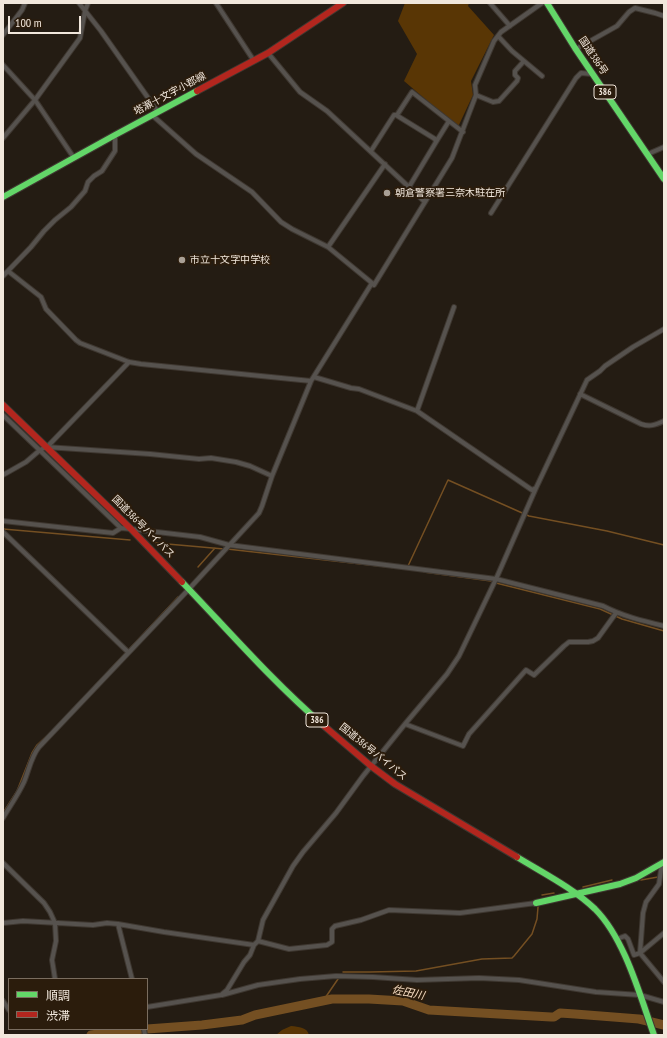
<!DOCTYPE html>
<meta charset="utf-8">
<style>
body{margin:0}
#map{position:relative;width:667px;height:1038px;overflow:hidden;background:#241c13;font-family:"PT Sans Narrow","Noto Sans JP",sans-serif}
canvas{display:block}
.frame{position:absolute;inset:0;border:4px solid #f1e7dc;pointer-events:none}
.legend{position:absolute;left:8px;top:978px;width:140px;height:52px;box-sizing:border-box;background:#2b1c0c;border:1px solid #7a6d5f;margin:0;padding:5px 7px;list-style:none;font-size:12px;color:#f1e7dc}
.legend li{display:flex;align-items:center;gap:8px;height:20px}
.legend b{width:20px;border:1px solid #7a6d5f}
.scale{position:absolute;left:8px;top:16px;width:73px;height:18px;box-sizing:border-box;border:2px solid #f1e7dc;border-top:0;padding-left:5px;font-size:12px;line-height:14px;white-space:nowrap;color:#f1e7dc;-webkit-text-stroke:3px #2b1c0c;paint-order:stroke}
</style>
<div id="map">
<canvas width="667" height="1038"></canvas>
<div class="frame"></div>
<ul class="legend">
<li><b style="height:5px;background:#63d668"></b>順調</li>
<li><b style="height:5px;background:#b3261e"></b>渋滞</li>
</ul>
<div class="scale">100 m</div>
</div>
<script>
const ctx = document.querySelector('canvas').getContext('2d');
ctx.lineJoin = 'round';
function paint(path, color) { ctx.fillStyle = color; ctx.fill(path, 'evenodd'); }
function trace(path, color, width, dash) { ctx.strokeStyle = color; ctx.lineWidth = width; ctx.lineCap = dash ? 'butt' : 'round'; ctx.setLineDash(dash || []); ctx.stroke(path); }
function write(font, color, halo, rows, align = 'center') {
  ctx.font = font + ' "PT Sans Narrow","Noto Sans JP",sans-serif'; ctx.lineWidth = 4; ctx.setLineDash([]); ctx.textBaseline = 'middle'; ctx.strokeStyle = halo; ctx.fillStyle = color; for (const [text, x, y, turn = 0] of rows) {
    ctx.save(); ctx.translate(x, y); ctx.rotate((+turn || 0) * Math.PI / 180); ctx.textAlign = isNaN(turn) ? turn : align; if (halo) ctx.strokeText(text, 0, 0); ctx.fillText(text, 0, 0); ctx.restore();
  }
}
paint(new Path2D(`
 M405,3H469L468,6L494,35L471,81L473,95L458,127L404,81L417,54L398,21Z
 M291,1026C299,1027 307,1027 309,1035H276L282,1030Z`), '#593605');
trace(new Path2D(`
 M3,529L130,540
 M156,543L224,549
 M227,549L397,568
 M408,566L448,480L529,516L607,531L664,545
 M198,567L215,548
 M424,572L491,581
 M496,583L600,609L622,619L664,631
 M88,693L178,597
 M3,813L17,791L32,753L37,745L51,732
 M641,880L658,877
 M583,887L612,880
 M542,895L554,893
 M343,972H370L416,971L482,959L512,958L514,956L532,934L537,919L538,907
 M323,1001L338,979`), '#744f22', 1.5);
trace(new Path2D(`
 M147,1029L202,1025L242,1020L255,1015L332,999H369L403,1001L429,1010L551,1017H554L560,1013L575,1014L639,1019L664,1025
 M91,1035L120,1031L145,1029`), '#744f22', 9);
const street = new Path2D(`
 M79,3L101,31L158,112
 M216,3L254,61
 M490,3L510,26
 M3,35L22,10L25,3
 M498,36L512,51L542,76
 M576,49L617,26L629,12L635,8L655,13L664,16
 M268,53L300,92L327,111L425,202
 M3,65L35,100L74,158
 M476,95L493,102L499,101L517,81L518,78L515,75V71L524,61
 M152,115L196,154L252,192L281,222L292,229L328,247L372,283
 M397,115L412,92L463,132
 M3,138L35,100L80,38L85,11L88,3
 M436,142L449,121
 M371,151L394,115H396L435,139L436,142L409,187
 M648,154L664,147
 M491,213L576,78L581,73L592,74
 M328,247L385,164
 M8,271L41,297L46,309L76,340L80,343L129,362L141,364L311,381
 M3,276L31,247L44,231L55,220L71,207L85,191L88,182L94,176L102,171L115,151V135
 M314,377L351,388L359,389L417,411L532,490L536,488
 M580,394L641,424C650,427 655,425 664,421
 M417,411L454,307
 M3,415L121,528
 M47,447L129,362
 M3,475L26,462L40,450L46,447L150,454L199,459L211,458L236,462L250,466L272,476
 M3,521L113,533L121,528L131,529L200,537L229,545L496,579L603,606C622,616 643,621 664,626
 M3,532L128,652
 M405,724L463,746L469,734L526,670L534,675L564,646L569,642H588L593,641L598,638L616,613
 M3,818C10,806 18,795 24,782C29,770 31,757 39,747L189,589L259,513L262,506L272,476L311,381L372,283L374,285L452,158L476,95L475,85L494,41L501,32L542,3
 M3,863L44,903L50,912L55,923L56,941L52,960L53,966L55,979
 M662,863L659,884L646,902L643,913L640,953L664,982
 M3,923L23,921L93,925L107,923L118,924L164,932L254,945
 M118,924L132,979
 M617,939L625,936L628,939L634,955L640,953L664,933
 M258,941L289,949L327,945L332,942V929L335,926L361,920L389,910L460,913L536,903
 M222,995L258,985L300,979L336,976L373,977L417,980L479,978L519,980L596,992L640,995L664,1002
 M3,1001L9,1010
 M147,1007L221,995L227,990L244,962L250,955L254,945L258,941L263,920L293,866L303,852L336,813L363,776L405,724L447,674L459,656L496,579L536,488L587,380L600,371L605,366L633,347L664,329
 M144,1029L145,1035`);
const fast = new Path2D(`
 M547,3L575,48L664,179
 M3,197L115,135L197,91
 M182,582C228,630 272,681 323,725
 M517,857C543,873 573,888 595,909C625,939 640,996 654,1035
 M536,903L620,884L636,878L664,862`);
const jam = new Path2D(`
 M197,91L268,53L343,3
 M3,405L131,529L182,582
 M323,725L371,766L395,784L517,857`);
trace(street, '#3f3831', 6);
trace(fast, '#3f3831', 8);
trace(jam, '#3f3831', 8);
trace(street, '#56524e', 4);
trace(fast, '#63d668', 6);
trace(jam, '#b3261e', 6);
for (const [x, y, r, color] of [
 [387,193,4,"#a9a096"],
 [182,260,4,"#a9a096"]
]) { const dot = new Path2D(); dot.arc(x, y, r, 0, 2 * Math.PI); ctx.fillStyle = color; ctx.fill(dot); trace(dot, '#2b1c0c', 1.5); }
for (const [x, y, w] of [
 [605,92,22],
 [317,720,22]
]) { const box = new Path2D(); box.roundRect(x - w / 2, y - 7, w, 14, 3); ctx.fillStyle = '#2b1c0c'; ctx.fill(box); trace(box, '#f1e7dc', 1); }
write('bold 9px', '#f1e7dc', null, [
 ["386",605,92],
 ["386",317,720]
]);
write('10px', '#f1e7dc', '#2b1c0c', [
 ["国道386号",593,56,56],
 ["塔瀬十文字小郡線",170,94,-28],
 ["国道386号バイパス",143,527,45],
 ["国道386号バイパス",373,752,39]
]);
write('10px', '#f1e7dc', '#2b1c0c', [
 ["朝倉警察署三奈木駐在所",395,193],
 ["市立十文字中学校",190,260]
], 'left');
write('italic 11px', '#f7ddc3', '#2b1c0c', [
 ["佐田川",408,993,12]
]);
</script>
